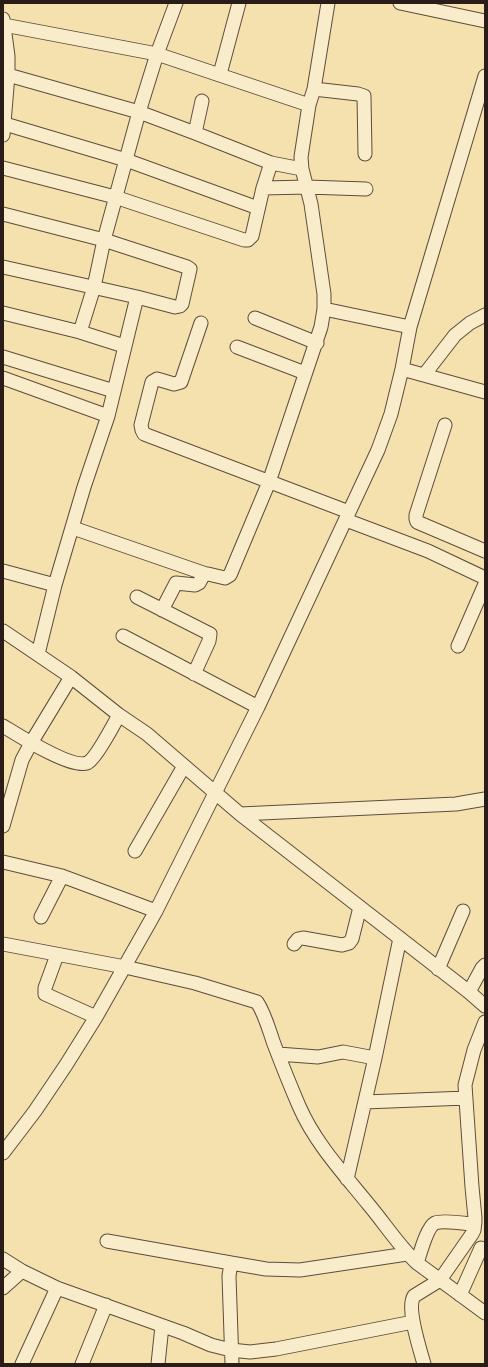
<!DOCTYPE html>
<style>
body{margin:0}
#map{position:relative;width:488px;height:1367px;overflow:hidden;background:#f5e1ae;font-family:"IM FELL English",serif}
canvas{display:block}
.frame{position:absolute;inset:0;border:4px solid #2a1c16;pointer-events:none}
</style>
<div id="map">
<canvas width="488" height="1367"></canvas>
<div class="frame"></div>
</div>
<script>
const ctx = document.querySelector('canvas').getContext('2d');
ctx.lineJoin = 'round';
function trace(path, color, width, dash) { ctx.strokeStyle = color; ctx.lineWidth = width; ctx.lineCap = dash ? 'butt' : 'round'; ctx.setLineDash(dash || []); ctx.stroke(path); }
const minor = new Path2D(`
 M400,3L485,21
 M3,19L8,56V75L3,135
 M4,25L157,54L309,105
 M220,74L239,3
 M8,75L139,112L195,133L271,163L302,169
 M314,89L358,94L364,96L365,154
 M5,124L126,160L258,208
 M195,133L202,101
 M3,168L115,197L244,240H248L252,236L263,188L271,163
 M263,188L307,187L366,189
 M3,214L104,240L187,267L190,269L182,304L180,306L175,307L137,297L3,267
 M324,309L410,327
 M3,313L80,332L124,346
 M255,318L317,343
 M201,323L181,382L174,384L157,379L152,382L141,425L142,430L144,434L349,512
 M80,332L94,287L104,240L139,112L157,54L176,3
 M237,347L305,373
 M3,357L114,391
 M402,369L485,392
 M424,375L455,335L470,323L485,315
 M3,378L108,416
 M445,425L416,515V519L417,522L485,551
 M346,520L428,551L485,578
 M73,528L206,574
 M3,571L55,585
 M137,597L210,634L209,641L194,674
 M162,610L176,583L195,585L199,583L204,574H208L225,578L230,575L269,482L321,327L324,309V294L311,204L302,169L301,157L309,105L314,89L328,3
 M3,631L71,677L119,715L147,734L240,814L469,992L485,1006
 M123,636L258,707
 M458,646L485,584
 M38,654L55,585L84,487L108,416L137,297
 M3,726C18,735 71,769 87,763C95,760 114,724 119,715
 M240,814L456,804L485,799
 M3,826L22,760L31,743L71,677
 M135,851L184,766
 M3,862L62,876L156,911
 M41,917L62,876
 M3,944L125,967L195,983L257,1002C265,1014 269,1030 274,1044C282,1065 290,1085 299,1106C315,1143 344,1174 369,1205C385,1224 399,1246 417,1263L485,1313
 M294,944L298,939L303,938L342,945L349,943L352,939L360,907
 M57,955L45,988V994L96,1017
 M438,969L463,911
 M469,992L482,968L485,965
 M278,1054L318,1057L343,1052L375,1058
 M365,1102L466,1098
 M3,1153L35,1111L66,1065L96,1017L156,911L258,707L378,450L391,414L402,369L410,327L485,76
 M347,1179L375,1058L400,938
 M107,1241L231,1263
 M3,1259L22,1271L57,1288L183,1333L211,1345L231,1350L250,1352L276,1349L413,1322
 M417,1263C420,1254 427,1227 435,1223C443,1220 462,1223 471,1224L473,1223L475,1218L472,1187L465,1085L474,1050L485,1022
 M3,1288L22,1271
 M460,1295L481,1248
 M22,1364L57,1288
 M82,1364L106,1305
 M158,1364L162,1326
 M232,1364L229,1276L231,1263L266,1269L300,1270L407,1254
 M424,1364C420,1349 406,1308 414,1296L440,1280L472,1234L474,1230L475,1221`);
trace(minor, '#5d4d3c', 15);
trace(minor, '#f8ecca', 13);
</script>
